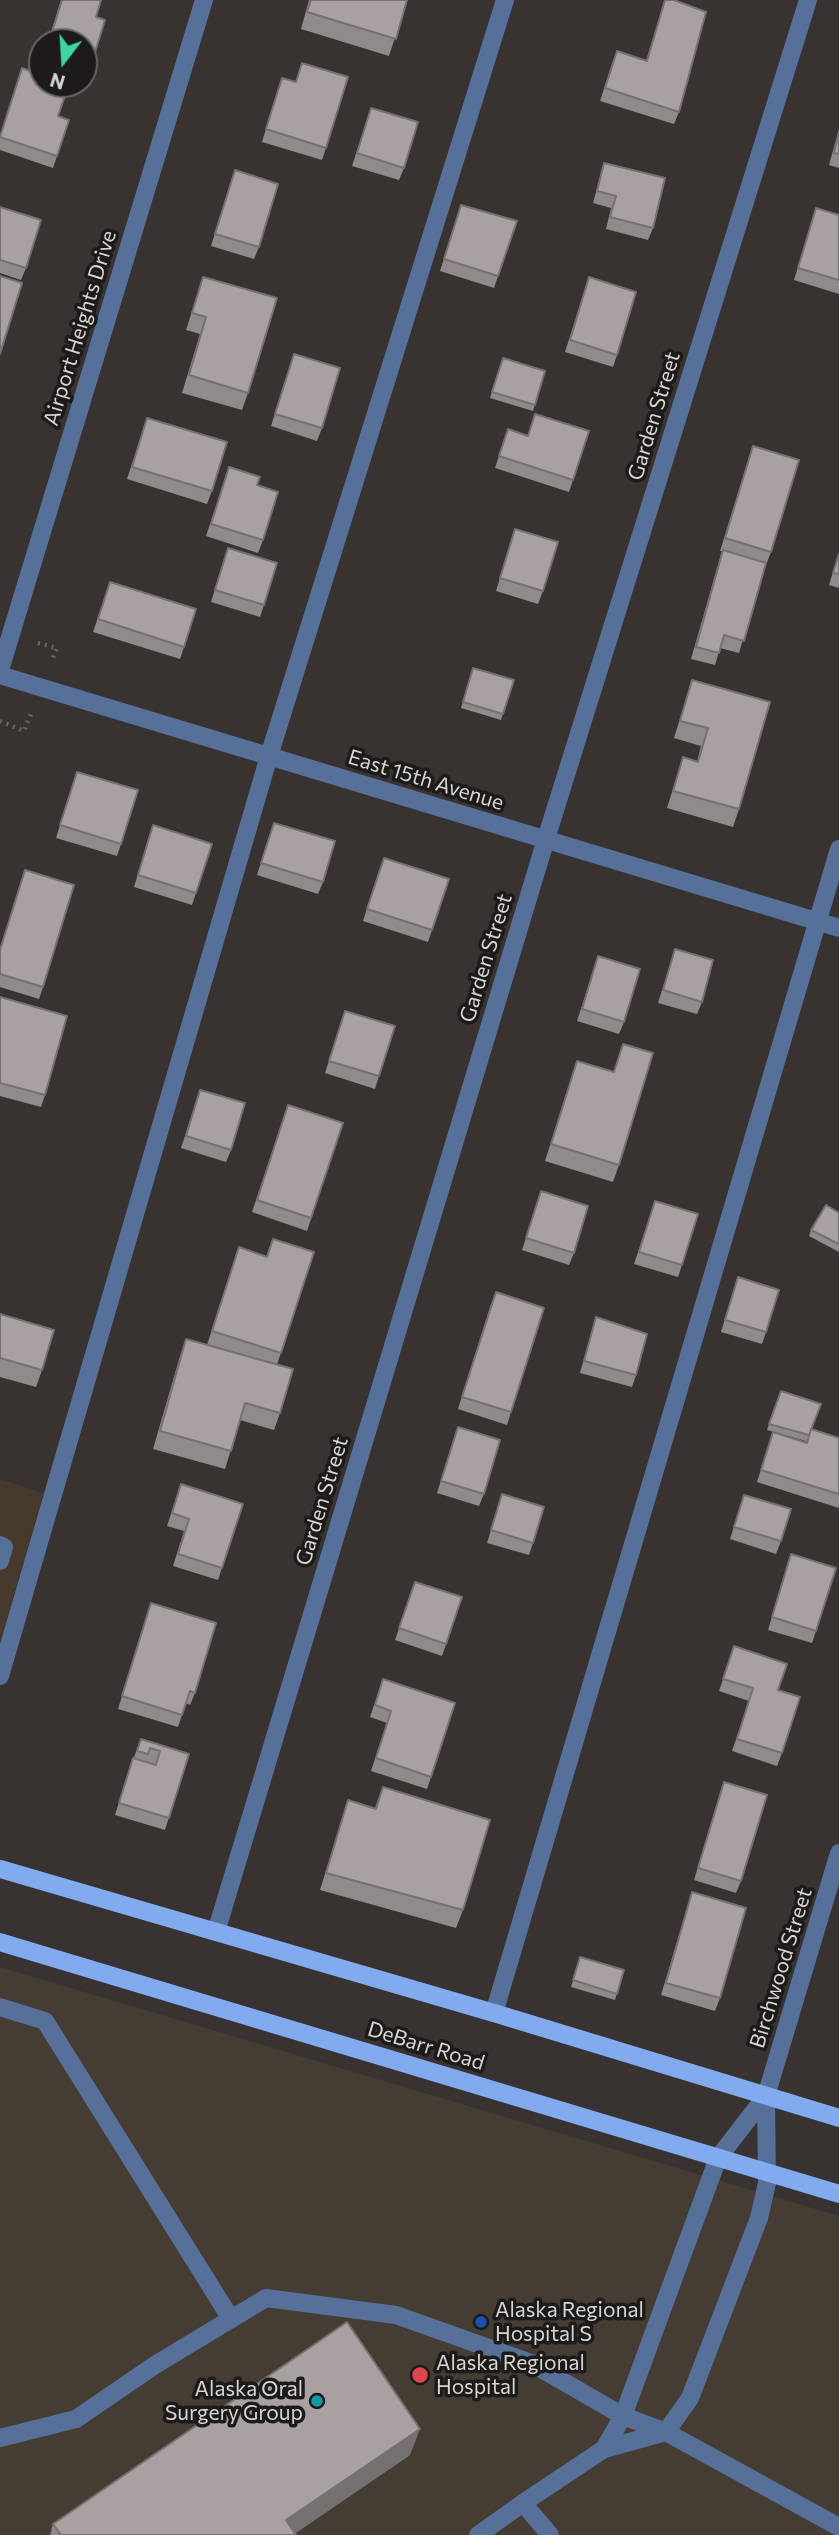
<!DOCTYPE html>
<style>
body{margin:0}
#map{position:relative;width:839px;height:2535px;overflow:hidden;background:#383330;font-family:Commissioner,sans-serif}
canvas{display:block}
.north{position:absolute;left:28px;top:28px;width:70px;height:70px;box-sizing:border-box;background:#1d1b1a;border:2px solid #676564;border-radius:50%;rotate:197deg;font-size:19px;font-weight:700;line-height:28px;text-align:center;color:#d7d4d2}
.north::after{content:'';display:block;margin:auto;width:24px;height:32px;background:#40d4a2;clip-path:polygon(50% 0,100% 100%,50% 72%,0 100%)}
</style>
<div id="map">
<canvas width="839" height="2535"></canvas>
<div class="north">N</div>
</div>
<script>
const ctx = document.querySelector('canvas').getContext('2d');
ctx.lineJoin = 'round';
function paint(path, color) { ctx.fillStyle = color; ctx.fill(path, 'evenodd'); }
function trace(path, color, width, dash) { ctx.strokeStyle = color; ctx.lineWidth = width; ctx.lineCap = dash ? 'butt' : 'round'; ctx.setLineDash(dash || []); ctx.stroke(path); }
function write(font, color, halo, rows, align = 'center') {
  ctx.font = font + ' Commissioner,sans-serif'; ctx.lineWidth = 7; ctx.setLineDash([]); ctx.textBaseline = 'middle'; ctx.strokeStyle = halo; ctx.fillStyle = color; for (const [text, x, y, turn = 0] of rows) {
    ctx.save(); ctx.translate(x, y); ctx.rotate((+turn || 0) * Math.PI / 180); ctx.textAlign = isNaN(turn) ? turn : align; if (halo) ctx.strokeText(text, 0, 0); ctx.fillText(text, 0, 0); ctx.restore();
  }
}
paint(new Path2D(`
 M0,1479L43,1493L0,1644Z`), '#47392b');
paint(new Path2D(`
 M0,1967L839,2216V2535H0Z`), '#453c34');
trace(new Path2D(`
 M38,643L57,648L52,660
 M0,721L24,731L31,714`), '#696562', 4.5, [2, 5]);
trace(new Path2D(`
 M0,670L204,0
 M0,675L839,928
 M0,1545L4,1547L0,1561
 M0,1676L269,756L505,0
 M216,1932L546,839L808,0
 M0,2007L45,2021L231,2319
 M494,2013L839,849
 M0,2438L76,2419L155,2365L266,2298L396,2315L531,2363L623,2416L666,2432L839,2527
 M604,2449L623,2416L718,2158L766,2096
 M478,2535L523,2503
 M550,2535L523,2503L604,2449L666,2432L690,2398L759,2218L767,2183L766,2096L839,1853`), '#57709a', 18);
trace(new Path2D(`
 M0,1869L494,2013L839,2118
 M0,1942L839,2194`), '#81aaef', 18);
paint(new Path2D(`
 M61,0H101L96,17L92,62L88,74L84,73V42H48Z
 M309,0H407L389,56L301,29Z
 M665,0L679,112L674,124L600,101L612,64L646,61Z
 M302,63L326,148L322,160L262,142L282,78L296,82Z
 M371,108L404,168L399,180L352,166Z
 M58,116L69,120L53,168L0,150V133Z
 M839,129V168L829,165Z
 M604,163L653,228L648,240L606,229L611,208L593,203Z
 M235,170L259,247L254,259L211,246Z
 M461,205L517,221L494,288L440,271Z
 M0,207L26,268L21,280L0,273Z
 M816,208L839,215V294L794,280Z
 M203,277L248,393L242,410L182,393L200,334L186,330Z
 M589,277L617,355L613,367L565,352Z
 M294,354L322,428L317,441L271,426Z
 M503,358L545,371L533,411L490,398Z
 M147,418L212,491L207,504L127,479Z
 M508,429L573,480L569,492L495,468Z
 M753,446L771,552L766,565L765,564L739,653L720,648L715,665L691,659L722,551H720Z
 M229,467L257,485L263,540L258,553L206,536Z
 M515,529L543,591L538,604L496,591Z
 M228,548L264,605L260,617L211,602Z
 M839,552V588L829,585Z
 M110,582L184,647L180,659L93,632Z
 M473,668L514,680L501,720L461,708Z
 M692,680L739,809L733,827L667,808L683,757L697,762L701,746L674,738Z
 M77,772L121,844L117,856L56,838Z
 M274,823L323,882L318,894L257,875Z
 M153,825L196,893L192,905L134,887Z
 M25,870L43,987L39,999L0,987V948Z
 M379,870L432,930L428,942L363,921Z
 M675,949L702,1002L697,1014L658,1003Z
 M598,956L624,1022L619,1034L577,1021Z
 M0,997L45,1095L41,1107L0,1096Z
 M345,1011L379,1076L375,1089L325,1073Z
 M623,1044L619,1165L613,1182L545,1161L577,1061L614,1072Z
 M200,1090L231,1150L226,1162L181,1148Z
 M288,1105L343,1123L307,1231L252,1212Z
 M541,1191L574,1253L569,1265L522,1250Z
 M655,1201L682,1265L678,1277L634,1264Z
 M839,1213V1252L809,1236L811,1230Z
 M273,1239L281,1353L277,1364L280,1413L274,1430L240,1420L225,1469L153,1449L180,1356L186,1339L207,1345L239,1247L266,1257Z
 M738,1277L766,1332L762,1344L721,1332Z
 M491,1304L511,1412L507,1425L458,1409Z
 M0,1314L42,1370L36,1387L0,1377Z
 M596,1317L636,1375L632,1387L580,1373Z
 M781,1391L811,1429L839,1438V1508L757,1482L773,1432L806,1442V1441L767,1430Z
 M458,1427L484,1494L479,1506L437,1493Z
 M181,1484L222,1568L218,1580L173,1566L184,1531L167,1526Z
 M502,1494L533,1543L529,1555L487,1543Z
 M744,1495L781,1541L776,1554L730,1539Z
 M791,1554L816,1631L812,1643L768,1630Z
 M415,1582L462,1597L442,1656L395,1640Z
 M151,1603L195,1693L190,1705L186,1703L178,1727L118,1709Z
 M734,1646L778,1690L782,1753L777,1766L732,1751L749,1701L719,1691Z
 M383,1679L431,1777L427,1789L371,1771L387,1723L370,1717Z
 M141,1739L189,1754L165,1830L115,1815L129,1770Z
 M724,1782L741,1881L736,1893L694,1880Z
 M383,1787L463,1910L456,1928L320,1890L348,1800L375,1808Z
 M692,1892L720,1998L715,2011L661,1995Z
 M580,1957L624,1970L615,2000L571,1987Z
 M410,2455L295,2533L296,2535H50L53,2524Z`), '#918a8a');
paint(new Path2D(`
 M420,2429L410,2455L293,2535L286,2520Z`), '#767171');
const building = new Path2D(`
 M62,0H101L96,17L105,20L92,62L84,59V42H49Z
 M311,0H407L396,39L307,12Z
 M665,0H674L706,12L679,112L605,88L617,51L647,61Z
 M302,63L348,77L326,148L266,129L282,78L296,82Z
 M22,68L42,75V84H69L58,116L69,120L57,156L0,137Z
 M371,108L418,122L404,168L357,153Z
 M839,133V154L834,153Z
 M604,163L665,178L653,228L610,217L616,196L597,191Z
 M235,170L278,184L259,247L215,234Z
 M461,205L517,221L498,276L444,259Z
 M0,207L41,220L26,268L0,260Z
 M816,208L839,215V280L798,268Z
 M0,276L22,283L0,354Z
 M203,277L277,298L248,393L189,375L206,317L192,313Z
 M589,277L636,292L617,355L570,340Z
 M294,354L340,368L322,428L275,414Z
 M503,358L545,371L535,405L492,392Z
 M535,414L589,431L573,480L499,456L508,429L528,436Z
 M147,418L227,442L212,491L132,467Z
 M753,446L799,460L771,552L725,538Z
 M229,467L260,477L257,485L278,492L263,540L211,524Z
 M515,529L558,542L543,591L500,578Z
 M228,548L277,563L264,605L215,590Z
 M723,550L766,563L744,641L724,635L719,653L696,647Z
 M839,554V574L833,573Z
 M110,582L196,609L184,647L98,619Z
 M473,668L514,680L503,714L463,702Z
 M692,680L770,702L739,809L673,791L683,757L698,762L708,728L680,721Z
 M77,772L138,790L121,844L60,825Z
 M274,823L335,841L323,882L261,863Z
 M153,825L212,844L196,893L138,875Z
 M384,858L449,879L432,930L367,909Z
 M25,870L74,885L43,987L0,974V950Z
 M675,949L713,960L702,1002L663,990Z
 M598,956L640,969L624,1022L582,1009Z
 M0,997L67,1016L45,1095L0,1083Z
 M345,1011L395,1026L379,1076L329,1061Z
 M623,1044L653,1053L619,1165L551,1144L577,1061L614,1072Z
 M200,1090L245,1103L231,1150L186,1136Z
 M288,1105L343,1123L311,1218L257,1200Z
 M541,1191L588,1206L574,1253L526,1238Z
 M655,1201L698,1214L682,1265L639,1252Z
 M826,1205L839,1213V1244L811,1230Z
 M273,1239L314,1252L281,1353L212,1331L239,1247L267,1257Z
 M738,1277L779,1290L766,1332L725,1320Z
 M496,1292L544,1308L511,1412L462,1397Z
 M0,1314L54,1330L42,1370L0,1358Z
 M596,1317L647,1334L636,1375L584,1361Z
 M186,1339L293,1369L280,1413L245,1403L231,1451L160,1431Z
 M781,1391L821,1404L809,1435L769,1424Z
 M458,1427L500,1440L484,1494L441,1481Z
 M811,1429L839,1438V1494L761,1470L773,1432L807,1443Z
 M181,1484L243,1504L222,1568L178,1554L189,1519L172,1513Z
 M502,1494L544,1507L533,1543L491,1530Z
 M744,1495L791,1509L781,1541L734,1527Z
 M791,1554L836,1568L816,1631L772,1617Z
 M415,1582L462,1597L446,1644L399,1628Z
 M151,1603L216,1623L195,1693L190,1691L182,1715L122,1696Z
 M734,1646L787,1664L778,1690L800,1697L782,1753L737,1739L753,1688L723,1679Z
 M383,1679L455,1703L431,1777L376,1758L391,1711L375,1705Z
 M141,1739L189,1754L169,1818L119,1803L133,1758L156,1765L160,1751L150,1748L148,1754L137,1751Z
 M724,1782L767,1795L741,1881L698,1868Z
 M383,1787L490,1820L463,1910L326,1873L348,1800L376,1809Z
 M692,1892L746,1908L720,1998L666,1983Z
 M580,1957L624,1970L617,1994L573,1980Z
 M347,2322L420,2429L286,2520L296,2535H61L53,2524Z`);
paint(building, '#a9a1a1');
trace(building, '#767171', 2);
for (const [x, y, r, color] of [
 [481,2322,7,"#1a4fb4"],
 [420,2375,9,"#e0444e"],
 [317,2401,7,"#0f9aa8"]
]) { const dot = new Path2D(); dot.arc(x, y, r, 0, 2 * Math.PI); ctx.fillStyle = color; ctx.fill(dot); trace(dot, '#1d1b1a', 2.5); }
write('21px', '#d7d4d2', '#1d1b1a', [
 ["Airport Heights Drive",80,328,-73],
 ["Garden Street",654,416,-73],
 ["East 15th Avenue",426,780,17],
 ["Garden Street",486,958,-73],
 ["Garden Street",322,1501,-73],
 ["Birchwood Street",781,1968,-73],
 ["DeBarr Road",426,2046,17]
]);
write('21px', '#d7d4d2', '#1d1b1a', [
 ["Alaska Regional",495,2310],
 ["Hospital S",495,2334],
 ["Alaska Regional",436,2363],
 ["Hospital",436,2387],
 ["Alaska Oral",303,2389,"right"],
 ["Surgery Group",303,2413,"right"]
], 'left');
</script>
